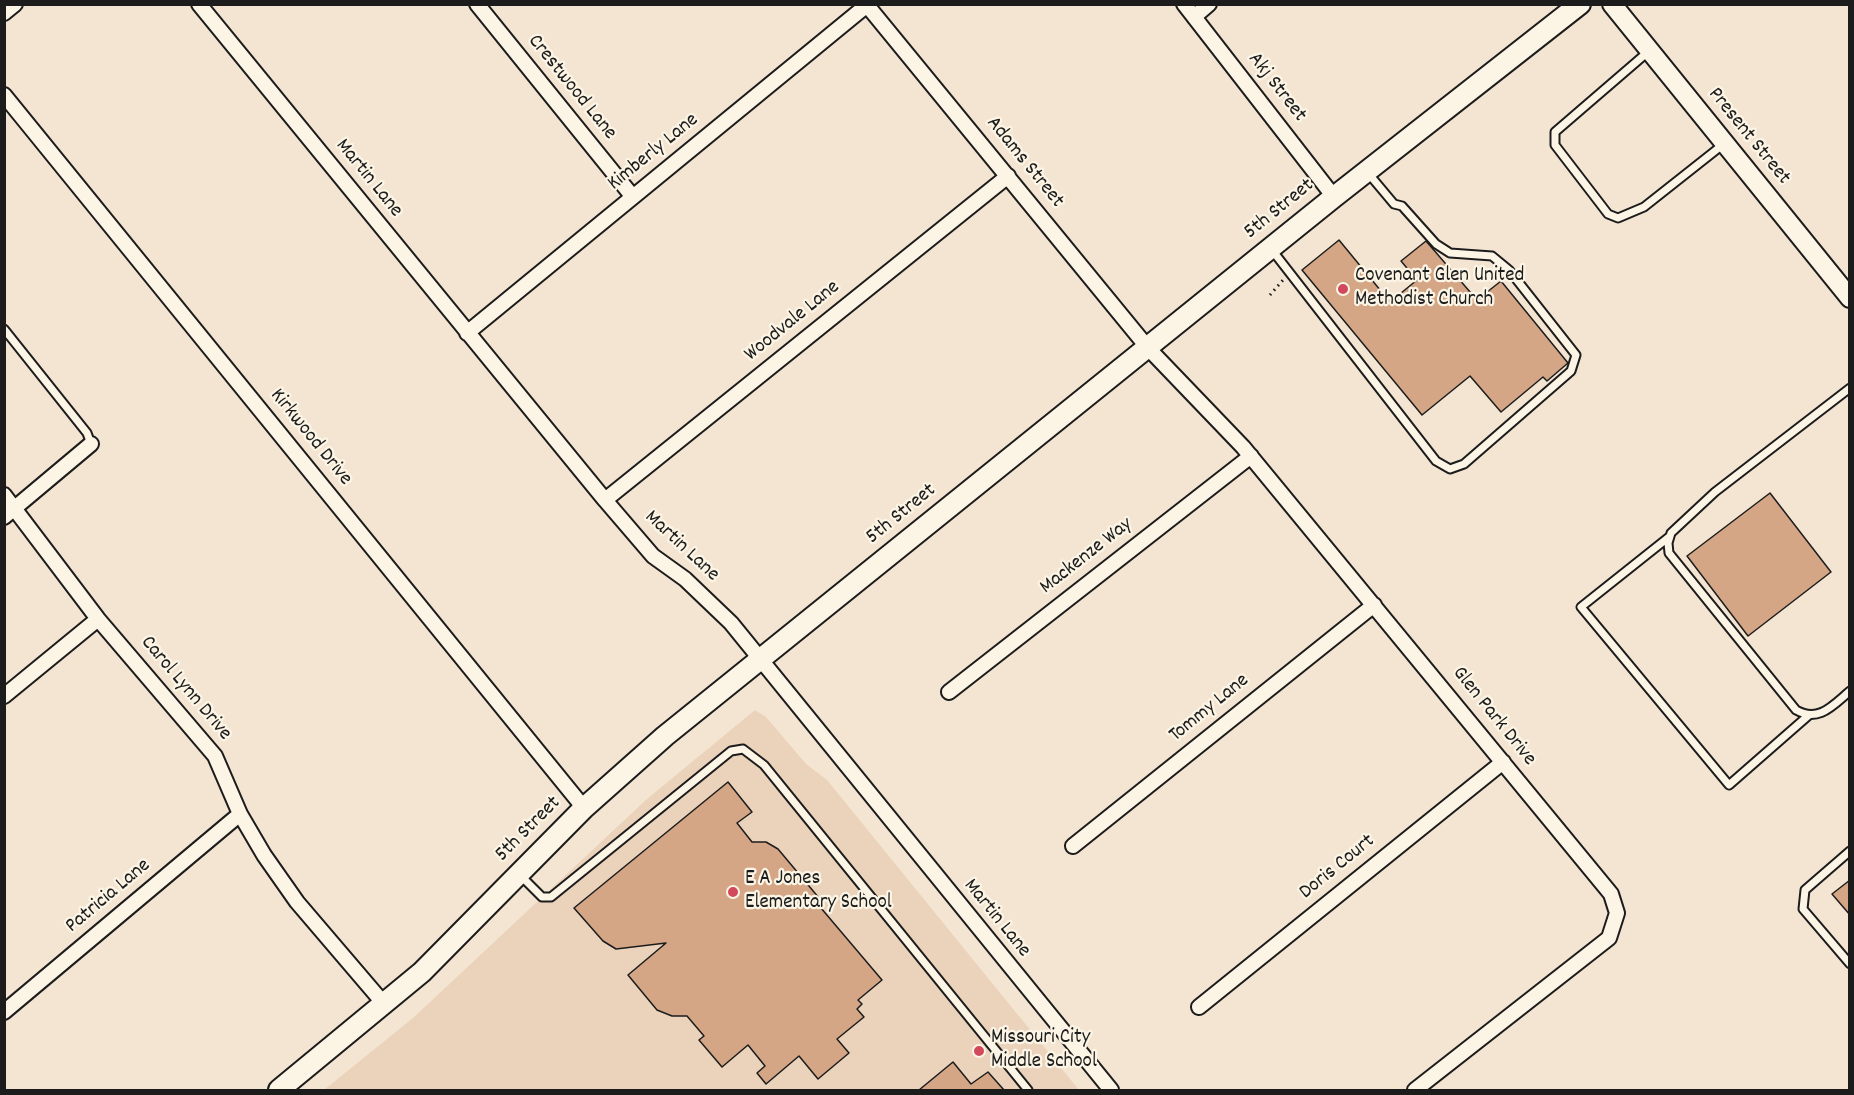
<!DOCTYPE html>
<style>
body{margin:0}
#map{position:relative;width:1854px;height:1095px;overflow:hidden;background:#f4e5d2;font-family:Dekko,sans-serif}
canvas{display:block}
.frame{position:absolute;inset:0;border:6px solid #1c1c1c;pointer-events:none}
</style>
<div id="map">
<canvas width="1854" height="1095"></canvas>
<div class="frame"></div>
</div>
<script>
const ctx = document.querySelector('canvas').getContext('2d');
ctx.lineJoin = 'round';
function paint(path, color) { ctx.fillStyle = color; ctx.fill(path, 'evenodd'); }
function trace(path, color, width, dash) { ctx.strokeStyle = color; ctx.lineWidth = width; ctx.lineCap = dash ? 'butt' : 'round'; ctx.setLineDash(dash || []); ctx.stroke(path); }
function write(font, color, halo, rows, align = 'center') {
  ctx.font = font + ' Dekko,sans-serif'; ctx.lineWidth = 4.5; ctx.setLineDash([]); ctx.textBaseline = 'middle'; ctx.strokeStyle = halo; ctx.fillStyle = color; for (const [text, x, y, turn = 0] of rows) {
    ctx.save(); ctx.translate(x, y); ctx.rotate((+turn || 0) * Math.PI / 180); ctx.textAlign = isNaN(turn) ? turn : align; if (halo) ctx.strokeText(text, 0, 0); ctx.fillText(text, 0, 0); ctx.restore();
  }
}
paint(new Path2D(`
 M755,710L766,717L806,764L827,780L1079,1090H324L413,1018L647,799Z`), '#ead2bb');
const building = new Path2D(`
 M1339,240L1390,302L1417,280L1401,261L1426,241L1477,300L1501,281L1568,363L1547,381L1543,377L1501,412L1470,376L1422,415L1302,270Z
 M1770,493L1831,572L1748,636L1687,556Z
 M728,782L752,812L737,823L752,842H766L778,849L819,898L815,901L882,980L858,1000L862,1004L857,1009L864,1017L837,1039L849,1053L818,1079L799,1056L766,1084L757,1073L765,1066L748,1045L722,1067L699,1040L704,1036L687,1016H672L657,1010L628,975L666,943L616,949L603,941L574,908Z
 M1850,880V915L1832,894Z
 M953,1062L971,1084L988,1072L1004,1090H919Z`);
paint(building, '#d4a686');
trace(building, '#1c1c1c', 1.5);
const service = new Path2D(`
 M1649,51L1555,132V145L1608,214L1618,218L1644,207L1725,143
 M1272,250L1436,461L1450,469L1464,464L1571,371L1576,355L1509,270L1492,256L1450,253L1436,244L1402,206L1394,204L1368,173
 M4,329L87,433L91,444
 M1850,388L1715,492L1671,533L1668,543L1669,553L1796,710C1819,723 1833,705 1850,691
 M1669,537L1581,607L1729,785L1809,715
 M1850,851L1805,890L1803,909L1850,964
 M520,875L542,897H551L731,751L743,749L764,765L1028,1090`);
const minor = new Path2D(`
 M199,4L605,500L653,556L685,579L731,623L1111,1090
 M477,4L633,197
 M866,4L1148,348L1243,447L1611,894L1617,913L1609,938L1415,1090
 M1184,4L1334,197
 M4,13L15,4
 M1194,17L1209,4
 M4,95L584,808
 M467,333L867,5
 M4,495L98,619L215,756L240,814L264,855L297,902L385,1005
 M605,500L1008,176
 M4,517L91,444
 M949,692L1251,456
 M4,696L98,619
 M1073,846L1374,605
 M1199,1007L1503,762
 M4,1012L240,814`);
const tertiary = new Path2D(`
 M1612,4L1850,298`);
const secondary = new Path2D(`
 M279,1090L422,972L584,808L665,736L1334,197L1580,4`);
trace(service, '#1c1c1c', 11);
trace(minor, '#1c1c1c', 18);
trace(tertiary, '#1c1c1c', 22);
trace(secondary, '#1c1c1c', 24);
trace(new Path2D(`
 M1270,295L1283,280`), '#1c1c1c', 3, [1.5, 4.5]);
trace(service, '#fcf5e5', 7);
trace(minor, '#fcf5e5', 14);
trace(tertiary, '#fcf5e5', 18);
trace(secondary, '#fcf5e5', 20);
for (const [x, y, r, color] of [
 [1343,289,6,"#d1495b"],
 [733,892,6,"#d1495b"],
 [979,1051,6,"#d1495b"]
]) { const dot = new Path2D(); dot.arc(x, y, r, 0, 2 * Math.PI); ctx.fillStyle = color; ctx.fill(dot); trace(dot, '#fcf5e5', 2); }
write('21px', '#1c1c1c', '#fcf5e5', [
 ["Crestwood Lane",571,88,51],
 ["Akj Street",1276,88,52],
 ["Present Street",1748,137,51],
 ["Kimberly Lane",654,153,-39],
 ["Adams Street",1024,163,51],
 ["Martin Lane",368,179,51],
 ["5th Street",1280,210,-39],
 ["Woodvale Lane",793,322,-39],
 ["Kirkwood Drive",310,438,51],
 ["5th Street",902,515,-39],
 ["Martin Lane",681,547,43],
 ["Mackenze Way",1087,557,-38],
 ["Carol Lynn Drive",185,689,50],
 ["Tommy Lane",1210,709,-39],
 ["Glen Park Drive",1493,717,51],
 ["5th Street",529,830,-45],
 ["Doris Court",1338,868,-39],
 ["Patricia Lane",109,897,-40],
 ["Martin Lane",996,919,51]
]);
write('21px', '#1c1c1c', '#fcf5e5', [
 ["Covenant Glen United",1355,277],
 ["Methodist Church",1355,301],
 ["E A Jones",745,880],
 ["Elementary School",745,904],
 ["Missouri City",991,1039],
 ["Middle School",991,1063]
], 'left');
</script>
